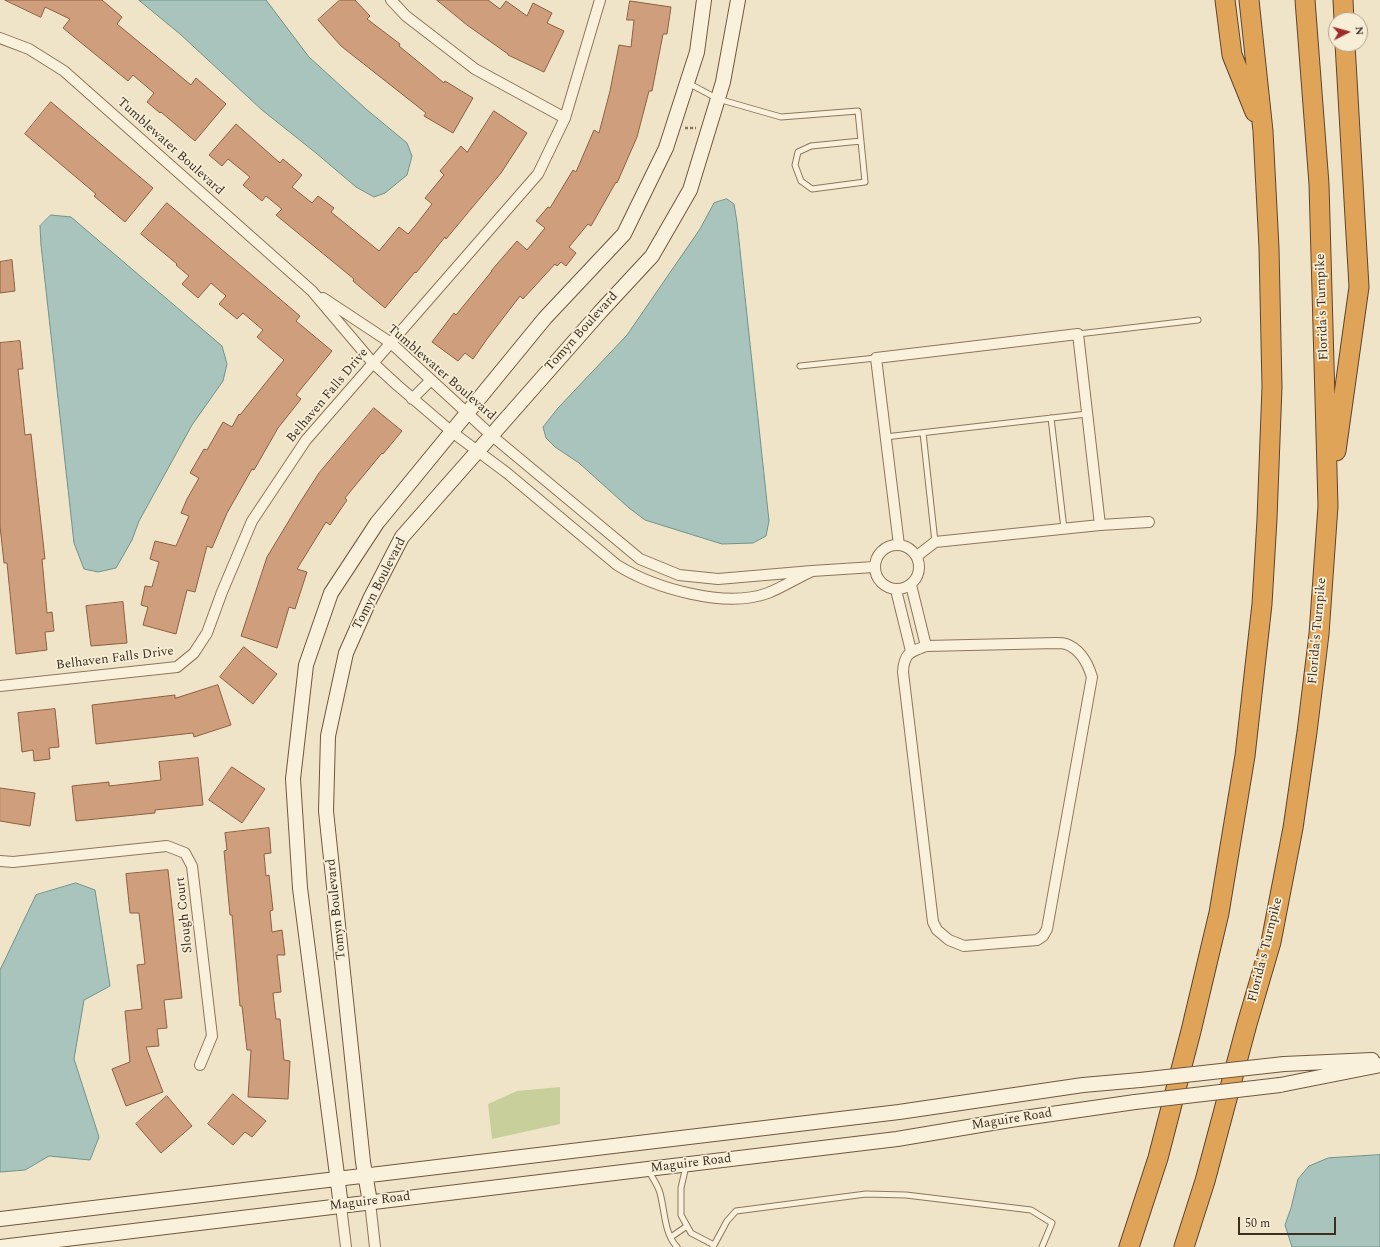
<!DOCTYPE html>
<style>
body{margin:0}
#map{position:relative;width:1380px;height:1247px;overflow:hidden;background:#f0e4c8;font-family:Spectral,serif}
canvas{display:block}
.north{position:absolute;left:1328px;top:12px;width:40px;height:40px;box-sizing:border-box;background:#f7eed8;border:1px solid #ada18e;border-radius:50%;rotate:84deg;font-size:11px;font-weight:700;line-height:16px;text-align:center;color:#3d2e20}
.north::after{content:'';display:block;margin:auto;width:14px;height:18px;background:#9e2a2b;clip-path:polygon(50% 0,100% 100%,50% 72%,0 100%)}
.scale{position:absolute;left:1238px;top:1217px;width:98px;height:18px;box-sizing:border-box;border:2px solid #3d2e20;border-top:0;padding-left:5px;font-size:12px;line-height:14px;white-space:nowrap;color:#3d2e20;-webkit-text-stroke:3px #f7eed8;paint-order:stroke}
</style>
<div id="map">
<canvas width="1380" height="1247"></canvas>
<div class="north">N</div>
<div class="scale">50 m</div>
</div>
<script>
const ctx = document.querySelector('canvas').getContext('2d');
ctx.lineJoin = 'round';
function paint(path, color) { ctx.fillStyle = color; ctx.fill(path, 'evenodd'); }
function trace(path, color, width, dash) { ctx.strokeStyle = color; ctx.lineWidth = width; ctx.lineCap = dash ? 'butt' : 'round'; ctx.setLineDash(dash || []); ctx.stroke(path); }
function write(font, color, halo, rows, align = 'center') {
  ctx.font = font + ' Spectral,serif'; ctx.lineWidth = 3.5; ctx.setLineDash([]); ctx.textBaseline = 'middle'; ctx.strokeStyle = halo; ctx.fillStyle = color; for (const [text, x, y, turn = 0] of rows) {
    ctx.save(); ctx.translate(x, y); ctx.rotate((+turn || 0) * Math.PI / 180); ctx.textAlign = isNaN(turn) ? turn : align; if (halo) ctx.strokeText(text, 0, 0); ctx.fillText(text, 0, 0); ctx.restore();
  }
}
paint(new Path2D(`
 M560,1087V1124L492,1139L488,1104L517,1091Z`), '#c9cf9b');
const water = new Path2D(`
 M139,0H266L309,57L366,109L407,143L412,156L407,175L385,193L374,197L356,187L316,153L262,110L180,34Z
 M727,199L734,204L737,222L769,521L766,536L753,543L722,544L645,520L629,508L579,463L555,447L546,438L543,427L558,408L627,335L700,229L714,203Z
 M51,215L71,217L222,346L227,364L223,381L192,425L139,521L132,540L116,568L98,572L84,569L74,543L41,245L40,226Z
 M76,883L95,890L110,986L84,1000L74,1059L99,1137L90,1160L49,1156L25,1170L0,1172V970L36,895Z
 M1380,1155V1247H1292L1285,1225L1291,1208L1298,1179L1309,1166L1328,1158Z`);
paint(water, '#a9c4bc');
trace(water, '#6f938a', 1);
const building = new Path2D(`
 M5,0H102L122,17L117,24L191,85L196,78L226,104L195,141L161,112L160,113L147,102L154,93L133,75L128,81L63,28L70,19L45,7L41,17Z
 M340,0H355L370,16L367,19L400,44L399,46L444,83L445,81L473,98L453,133L424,116L426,113L341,46L318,20Z
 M437,0H488L500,9L506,1L527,16L533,3L552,13L547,23L564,31L544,72L508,55V54L467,25Z
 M630,1L671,7L667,34H663L652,91H649L637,137L617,183L616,182L591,226L588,224L569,247L576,253L566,266L561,262L557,266L555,264L523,299L520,296L487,339L473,359L465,353L458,361L432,342L454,313L456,315L492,271H491L517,241L527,250L545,228L536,221L548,207L550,208L573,170L576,172L594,130L599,133L610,91L619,45L631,47L634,20H627Z
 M51,102L153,188L125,222L94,196L96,194L25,134Z
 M494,111L527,133L501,173L446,239L445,237L416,273L415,272L385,308L353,281L354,279L276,215L282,209L266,196L262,201L243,185L250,177L228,159L222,166L209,155L236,124L280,163L283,159L302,175L292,187L312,203L318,196L334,208L331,212L379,251L399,227L408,234L415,226L432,204L425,198L444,175L440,171L461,146L467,152Z
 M167,203L300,316L296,321L332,351L296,395L301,399L278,428L254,470L252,469L227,513L212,548L207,546L195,592L187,590L176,634L143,625L148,607L141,605L145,586L152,587L159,562L150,559L155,541L176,546L189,516L181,513L187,499L199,478L190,473L204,449L207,450L223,422L232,427L239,414L240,415L284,360L257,337L263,330L243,313L237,319L219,304L226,296L211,283L198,298L182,284L189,276L176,265L177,264L141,234Z
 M12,260L15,291L0,293V262Z
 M20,341L23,369H18L25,435L31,434L45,559H42L47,613L52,612L54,631L45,632L47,650L16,654L7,563H4L0,526V343Z
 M374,408L402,431L383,454L382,453L345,498L347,500L330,525L326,522L297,569L307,572L295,609L289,607L277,648L241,636L267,557L299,504L319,473Z
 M123,602L127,643L91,646L86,606Z
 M244,647L277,674L253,704L220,677Z
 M218,685L231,725L194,737L193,733L96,744L92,705L175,695V698Z
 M55,709L59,747L49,748L50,759L34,761L33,750L22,752L18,713Z
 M198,758L203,805L155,810V813L76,821L72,786L109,782V786L161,780L159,762Z
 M232,767L265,789L242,823L209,800Z
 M0,788L35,793L30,826L0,821Z
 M269,828L271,853L264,854L266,876L269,875L273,910L270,911L272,932L282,930L285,955H277L281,992L273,993L276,1019H280L284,1060L290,1061L288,1099L248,1097L251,1050H247L242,1006H240L232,915H230L224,851L227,850L225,833Z
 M168,870L182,998L164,1000L167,1028L157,1029L159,1046L146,1047L163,1092L126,1106L112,1069L130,1062L125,1011L142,1009L137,965L145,964L139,913H130L126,874Z
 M233,1094L266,1121L252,1137L245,1132L233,1145L208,1124Z
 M167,1096L192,1126L161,1153L136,1124Z`);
paint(building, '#cf9f7d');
trace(building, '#8d5f41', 1);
const lane = new Path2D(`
 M688,83L718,99L781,117L858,111L865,182L812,189L801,181L795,165L798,152L811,146L861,141
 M1078,334L1198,320
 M800,366L876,358
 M1051,418L1064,529
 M923,433L935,542
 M885,437L1087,414
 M686,1166L681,1188V1215L691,1233L714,1245
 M648,1170C652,1177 658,1185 660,1193C665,1211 664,1233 677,1247
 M671,1237L687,1226
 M713,1247L727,1221L736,1211L866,1194L906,1195L1031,1210L1052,1223L1042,1247`);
const street = new Path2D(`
 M391,0L406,16L475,69L565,118
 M0,38L29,49L64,71L312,291L373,363L397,385L452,432L507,473L617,565C654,588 725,609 768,593C783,587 797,578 812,571
 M323,298L391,343L491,435L640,559L679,575L718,579L812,571L874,567
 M412,399L431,380
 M875 567a22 22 0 1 1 44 0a22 22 0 1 1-44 0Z
 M899,545L876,358L1078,334L1100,525
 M917,556L935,542L1100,525L1149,522
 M911,585L926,646
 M896,590L911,651
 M1056,643C1059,643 1063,643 1066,644C1080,649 1088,664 1092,677L1047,929L1043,936L1037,940L964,946L949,940L937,930L933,922L903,672C904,653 910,652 926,646Z
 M0,686L177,667L194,653L207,633L222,592L252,521L306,440L538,174L565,118L600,0
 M0,861L13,862L167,846L185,853L192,866L212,1036L200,1065
 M370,1202L375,1247
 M341,1206L346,1247`);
const secondary = new Path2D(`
 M1284,1064L1372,1060
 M1280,1085L1380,1065
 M370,1202L363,1162L326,811L328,736L346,653L370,599L402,537L601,311L652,256L690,190L723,82L738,0
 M341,1206L300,888L293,779L306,665L331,593L377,523L545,318L624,234L666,148L697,52L704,0
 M0,1219L899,1112L1083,1085L1140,1080
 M0,1247L897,1139L1010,1120L1135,1102`);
const highway = new Path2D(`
 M1225,0L1232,55L1255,112
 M1343,0L1344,20
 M1336,451L1359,287L1345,44
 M1129,1247L1158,1158L1191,1031L1219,913L1245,756L1262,604L1267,519L1272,387L1269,248L1263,131L1249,0
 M1184,1247L1205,1181L1247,1024L1271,942L1293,828L1307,732L1319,634L1328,506L1319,184L1305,0`);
trace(lane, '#8d765c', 7);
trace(street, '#8d765c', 12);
trace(secondary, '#6f573f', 16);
trace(highway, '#5b4430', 21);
trace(new Path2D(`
 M685,128H696`), '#8d765c', 2.5, [3, 2]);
trace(lane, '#faf1dc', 5);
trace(street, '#faf1dc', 10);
trace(secondary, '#faf1dc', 14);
trace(highway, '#e0a458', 19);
const secondaryBridge = new Path2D(`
 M1140,1080L1284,1064
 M1135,1102L1280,1085`);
trace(secondaryBridge, '#6f573f', 16, []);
trace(secondaryBridge, '#faf1dc', 14);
write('13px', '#3d2e20', '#f7eed8', [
 ["Tumblewater Boulevard",170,147,42],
 ["Florida's Turnpike",1323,307,-92],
 ["Tomyn Boulevard",582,332,-48],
 ["Tumblewater Boulevard",441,373,41],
 ["Belhaven Falls Drive",328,396,-50],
 ["Tomyn Boulevard",380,584,-63],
 ["Florida's Turnpike",1318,631,-85],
 ["Belhaven Falls Drive",115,659,-7],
 ["Tomyn Boulevard",337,909,-96],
 ["Slough Court",185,915,-96],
 ["Florida's Turnpike",1266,950,-76],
 ["Maguire Road",1012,1120,-9],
 ["Maguire Road",691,1164,-7],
 ["Maguire Road",370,1202,-7]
]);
</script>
